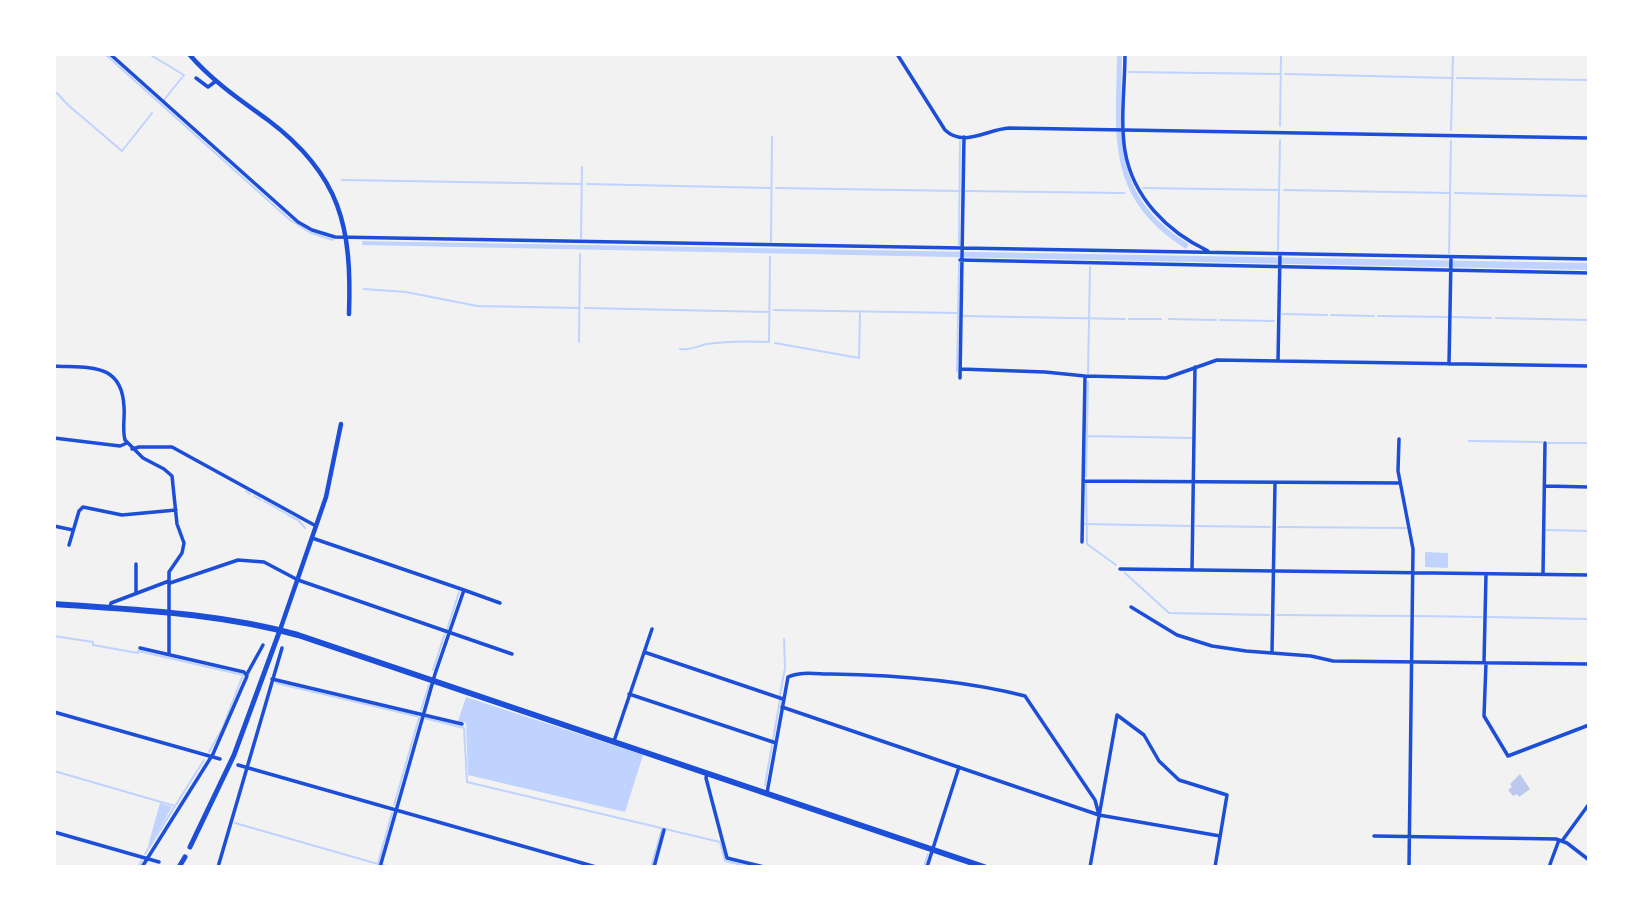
<!DOCTYPE html>
<style>
body{margin:0}
#map{position:relative;width:1643px;height:921px;overflow:hidden;background:#f2f2f2;font-family:Montserrat,sans-serif}
canvas{display:block}
.frame{position:absolute;inset:0;border:56px solid #fff;pointer-events:none}
</style>
<div id="map">
<canvas width="1643" height="921"></canvas>
<div class="frame"></div>
</div>
<script>
const ctx = document.querySelector('canvas').getContext('2d');
ctx.lineJoin = 'round';
function paint(path, color) { ctx.fillStyle = color; ctx.fill(path, 'evenodd'); }
function trace(path, color, width, dash) { ctx.strokeStyle = color; ctx.lineWidth = width; ctx.lineCap = dash ? 'butt' : 'round'; ctx.setLineDash(dash || []); ctx.stroke(path); }
paint(new Path2D(`
 M1117,54H1122C1121,135 1110,195 1189,244L1186,249C1105,197 1116,139 1117,54Z
 M362,241L1589,263V270L362,245Z
 M1425,552L1448,553V568L1425,567Z
 M466,697L643,755L625,812L468,775L466,723L458,721Z
 M160,803L172,807L149,847L148,846Z`), '#bfd3fe');
trace(new Path2D(`
 M105,54L290,220L311,233L333,240
 M149,54L184,75L164,100
 M1129,72L1281,74
 M1285,74L1453,78
 M1457,78L1589,80
 M54,94L57,93L68,105L122,151L152,113
 M1280,126L1281,54
 M1451,130L1453,54
 M342,180L582,184
 M587,184L771,188
 M776,188L960,191
 M1143,188L1279,190
 M1284,190L1450,193
 M966,191L1124,193
 M1455,193L1589,196
 M581,238L582,167
 M771,242L772,137
 M959,245L960,141
 M1278,250L1280,140
 M1449,253L1451,141
 M364,289L406,292L477,306L580,308
 M585,308L769,312
 M774,310L958,313
 M1283,314L1327,315
 M1331,315L1374,316
 M964,316L1125,319
 M1378,316L1447,317
 M1452,317L1491,318
 M1496,318L1589,320
 M1129,319H1161
 M1169,319L1216,320
 M1220,320L1274,321
 M579,342L580,254
 M775,343L859,358L860,311
 M680,349C689,351 697,346 707,344C727,341 748,341 769,342L770,257
 M957,371L959,263
 M1088,373L1090,267
 M1087,436L1192,438
 M1469,441L1542,442
 M1548,443H1589
 M1086,476L1088,382
 M1086,484L1087,544L1116,565
 M246,491L250,494
 M254,496L261,500
 M264,501L287,514
 M288,515L298,520L305,528
 M1085,524L1190,526
 M1196,526L1270,527
 M1278,527L1406,528
 M1547,530L1589,531
 M1125,573L1169,613L1269,615
 M1277,615L1409,616
 M1415,616L1482,617
 M1488,617L1589,619
 M447,630L459,592
 M54,636L93,642V645L138,653V651L243,675L222,729L209,752
 M433,670L445,633
 M276,683L420,717
 M780,695L785,668L784,639
 M421,710L429,685
 M424,718L464,728L467,782L720,842L725,861L751,867
 M773,740L780,700
 M54,771L175,806
 M765,785L772,745
 M394,805L419,718
 M235,823L378,864
 M145,854L204,760
 M378,863L392,813
 M383,865L389,867
 M138,867L142,860
 M651,867L662,829
 M924,867L928,854`), '#bfd3fe', 2);
paint(new Path2D(`
 M1520,774L1530,789L1519,797L1517,794L1513,796L1508,790L1512,787L1510,784Z`), '#bdc9ec');
trace(new Path2D(`
 M110,54L298,222L312,230L335,237L1589,259
 M897,54L945,130C964,148 988,129 1009,128L1589,138
 M1125,54C1125,86 1120,120 1125,151C1133,198 1168,232 1208,251
 M196,78L208,87L216,81
 M960,260L1589,273
 M1278,361L1280,254
 M1449,364L1451,258
 M54,366C89,368 122,362 124,407C125,418 122,429 125,440L143,458L164,469L172,476L177,524L184,543L182,553L169,572V654
 M960,369L1045,372L1085,376L1166,378L1217,360L1589,366
 M960,378L964,137
 M54,438L120,446L127,443
 M1399,439L1398,471L1413,549L1409,867
 M132,449L139,447H172L316,526
 M1083,481L1400,483
 M1545,486L1589,487
 M54,526L73,530
 M312,538L464,590L435,674L380,867
 M1082,542L1085,376
 M69,545L79,511L83,507L122,515L176,510
 M136,564V593
 M1120,569L1589,575
 M1192,570L1195,367
 M1543,574L1545,443
 M170,583L238,560L264,562L298,580L512,654
 M464,590L500,603
 M1131,607L1177,635L1212,646L1246,651L1311,656L1333,661L1589,664
 M110,608L111,603L169,581
 M140,648L244,672L247,676L213,754L142,867
 M644,652L783,699
 M1272,653L1275,483
 M1484,663L1486,574
 M1486,663L1484,716L1508,756L1589,725
 M247,674L263,645
 M272,679L462,724
 M629,694L776,743
 M782,707L1099,815L1220,836
 M54,712L220,759
 M614,741L652,629
 M238,765L596,867
 M707,773L706,778L727,858L764,867
 M767,793L788,677C800,671 817,674 831,674C895,675 963,680 1025,696L1095,800L1099,815
 M54,832L159,862
 M1374,836L1556,839L1567,843L1589,860
 M1562,841L1589,804
 M218,867L282,648
 M654,867L664,830
 M927,867L959,767
 M1090,867L1117,715L1144,735L1159,761L1179,780L1227,795L1215,867
 M1549,867L1559,840`), '#1d4ed8', 3.5);
trace(new Path2D(`
 M189,54C211,80 240,100 268,120C341,175 352,227 349,314
 M280,630L326,497L341,424`), '#1d4ed8', 4.5);
trace(new Path2D(`
 M190,847L234,755L280,630
 M179,867L185,857`), '#1d4ed8', 5);
trace(new Path2D(`
 M54,604C136,610 218,613 298,635L984,867`), '#1d4ed8', 6);
</script>
